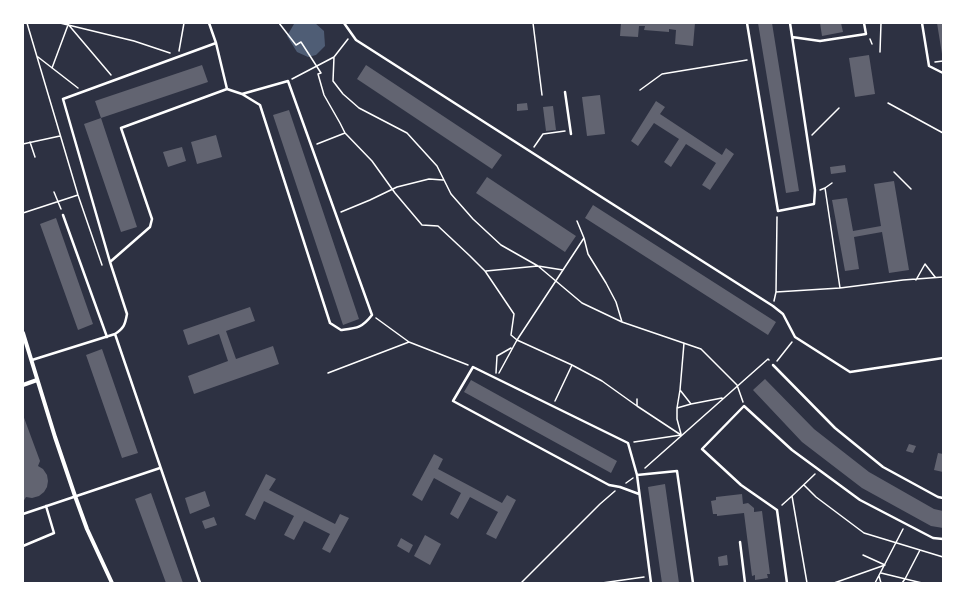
<!DOCTYPE html>
<style>
body{margin:0}
#map{position:relative;width:966px;height:606px;overflow:hidden;background:#2d3142;font-family:"PT Sans",sans-serif}
canvas{display:block}
.frame{position:absolute;inset:0;border:24px solid #fff;pointer-events:none}
</style>
<div id="map">
<canvas width="966" height="606"></canvas>
<div class="frame"></div>
</div>
<script>
const ctx = document.querySelector('canvas').getContext('2d');
ctx.lineJoin = 'round';
function paint(path, color) { ctx.fillStyle = color; ctx.fill(path, 'evenodd'); }
function trace(path, color, width, dash) { ctx.strokeStyle = color; ctx.lineWidth = width; ctx.lineCap = dash ? 'butt' : 'round'; ctx.setLineDash(dash || []); ctx.stroke(path); }
paint(new Path2D(`
 M296,23H315L324,31L325,46L316,55L308,57L297,52L287,36L294,24Z`), '#4f5d75');
paint(new Path2D(`
 M621,23H695L693,46L675,44L676,30L669,29V32L644,30L645,26H639L638,37L620,36Z
 M758,23H772L799,191L786,193Z
 M820,23H841L843,32L822,36Z
 M937,23H943V54H942Z
 M869,55L875,94L855,97L849,58Z
 M202,65L208,82L101,118L95,101Z
 M366,65L502,155L492,169L357,79Z
 M600,95L605,134L587,136L582,97Z
 M656,101L665,107L660,114L722,155L726,148L734,154L710,190L702,185L716,163L686,144L671,167L664,162L679,139L654,123L638,146L631,141Z
 M527,103L528,110L517,111V104Z
 M553,106L556,130L546,131L543,107Z
 M289,110L359,319L343,325L273,115Z
 M101,118L137,227L121,232L84,124Z
 M216,135L222,157L197,164L191,142Z
 M182,147L186,161L168,167L163,152Z
 M845,165L846,172L831,174L830,167Z
 M487,177L576,236L565,252L476,193Z
 M894,181L909,270L889,273L882,232L854,237L859,269L845,271L832,200L847,198L853,231L881,226L874,184Z
 M593,205L776,322L768,335L585,218Z
 M56,218L93,324L78,330L40,224Z
 M250,307L255,321L226,331L236,359L273,346L279,364L194,394L188,376L228,361L219,334L188,345L183,330Z
 M102,349L138,453L122,458L86,355Z
 M765,379L814,429L869,472L934,509L943,511V528L931,526L862,488L802,442L753,390Z
 M471,380L617,461L611,473L464,392Z
 M23,415L40,461L38,466L43,469L47,475L48,481L47,487L44,492L39,496L32,498L26,497L23,502Z
 M909,444L916,446L913,453L906,451Z
 M938,453L943,454V472L934,470Z
 M434,454L443,459L438,469L502,503L507,495L516,500L496,539L486,534L498,512L470,497L458,519L450,514L461,493L434,478L422,501L412,495Z
 M266,474L276,479L269,490L335,524L340,514L349,518L330,553L322,549L330,534L304,521L294,540L284,535L294,516L264,501L255,520L245,515Z
 M665,484L679,583H662L648,487Z
 M205,491L210,506L190,514L185,498Z
 M151,493L183,583H166L135,499Z
 M742,494L743,504L748,503L754,508V512L762,511L770,574H767L768,578L755,580V575L752,576L744,513L717,516V514H713L711,501L716,500V497Z
 M214,517L217,525L205,529L202,521Z
 M425,535L441,544L430,565L414,556Z
 M401,538L413,545L409,553L397,546Z
 M727,555L728,565L719,566L718,557Z`), '#626471');
trace(new Path2D(`
 M27,23L78,195L102,265
 M60,23L134,41L170,53
 M67,23L111,75
 M279,23L296,45L301,42L321,73L318,74L324,95L340,123L345,133L372,161L395,193L422,225L438,226L470,256L485,271L514,314L511,335L517,340L572,365L602,381L637,406L681,435
 M533,23L542,95
 M870,39L872,44
 M179,51L184,23
 M880,52L881,23
 M38,57L78,88
 M334,57L333,81L343,94L359,108L407,133L437,166L451,194L473,219L501,245L538,266L582,303L622,322
 M935,62L943,61
 M52,68L68,25
 M292,79L334,57L348,39
 M640,90L662,74L747,60
 M888,103L943,133
 M812,135L839,108
 M30,142L35,157
 M23,144L60,136
 M317,144L345,133
 M534,147L543,134L565,131
 M894,172L911,189
 M825,188L832,183
 M820,190L825,188L840,288
 M54,192L61,209
 M341,212L370,200L397,187L429,179L443,180
 M23,213L78,195
 M577,221L584,238L588,254L606,283L616,302L622,322L701,349L737,385L743,402
 M486,271L538,266L563,270
 M916,280L925,264L935,277
 M776,292L840,288L903,280L943,277
 M774,301L776,292L777,217
 M376,318L409,342
 M777,361L792,342
 M328,373L409,342L468,365
 M496,373L497,356L511,348
 M499,373L517,340L584,238
 M680,390L691,404
 M637,399V406
 M555,401L572,365
 M677,408L691,404L722,398
 M681,434L677,419V408L680,390L684,343
 M634,442L681,435
 M645,468L768,359L769,360
 M626,483L633,478
 M804,485L816,497L864,533L943,557
 M782,505L792,496
 M863,555L885,565
 M881,573L922,583
 M879,576L881,583
 M521,583L600,504L615,491
 M602,583L644,577
 M807,583L792,496L815,474
 M834,583L885,565
 M875,583L903,529
 M902,583L905,579L920,550`), '#fff', 1.5);
trace(new Path2D(`
 M344,23L356,40L603,198L773,306L783,314L795,337L850,372L943,358
 M747,23L778,211L814,204L815,190L790,23
 M922,23L929,66L943,73
 M792,37L820,41L866,34L864,23
 M227,89L242,94L288,81L372,315C362,328 357,328 341,330L330,323L260,105L242,94
 M565,92L571,134
 M63,215L107,337
 M110,262L150,227L152,219L121,128L227,89L216,43
 M32,360L115,334
 M773,365L835,428L883,467L938,497L943,498
 M637,475L677,471L693,583
 M639,494L620,487L609,485L453,401L473,367L628,443L637,475L651,583
 M23,514L160,468
 M740,542L745,583
 M23,546L54,533L46,506
 M200,583L115,334C124,328 125,325 127,314L110,262L63,99L216,43L209,23
 M787,583L777,510L741,485L702,449L744,406L792,450L860,500L933,538L943,539`), '#fff', 2.5);
trace(new Path2D(`
 M23,333L55,437L75,496L87,529L112,583
 M23,385L37,380`), '#fff', 4);
</script>
